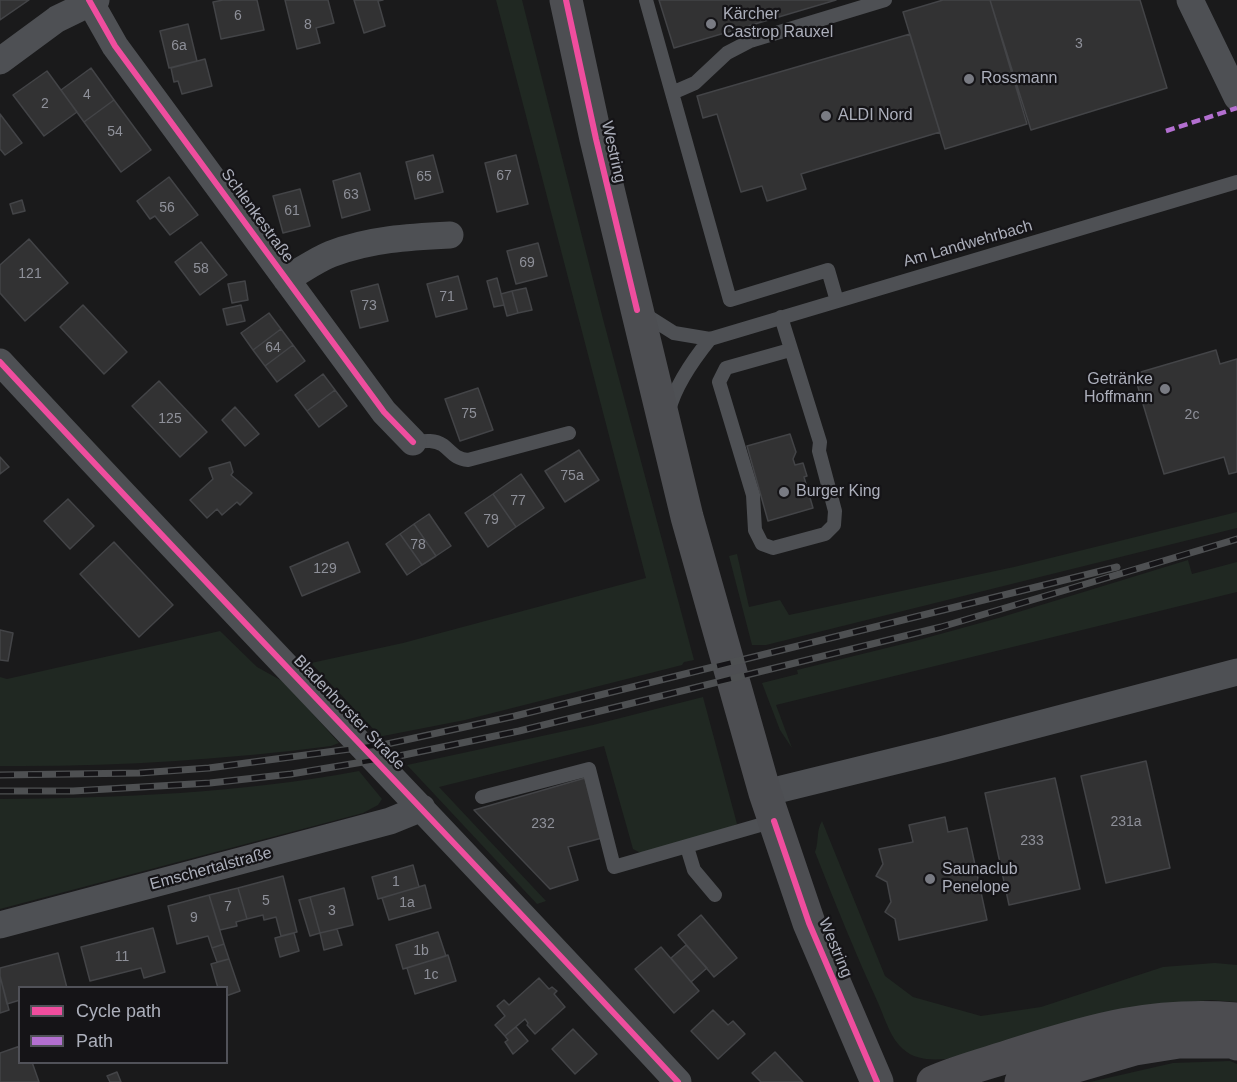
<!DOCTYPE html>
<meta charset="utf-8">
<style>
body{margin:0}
#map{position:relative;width:1237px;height:1082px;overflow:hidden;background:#1a1a1b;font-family:Helvetica,sans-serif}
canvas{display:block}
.legend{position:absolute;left:18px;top:986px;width:210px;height:78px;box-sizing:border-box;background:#151417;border:2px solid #515259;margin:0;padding:8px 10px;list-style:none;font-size:18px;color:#acafbb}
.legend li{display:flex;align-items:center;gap:12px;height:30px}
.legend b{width:30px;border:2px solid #515259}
</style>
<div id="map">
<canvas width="1237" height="1082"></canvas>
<ul class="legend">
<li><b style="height:8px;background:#ef4d9e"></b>Cycle path</li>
<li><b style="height:8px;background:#b36fd0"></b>Path</li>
</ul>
</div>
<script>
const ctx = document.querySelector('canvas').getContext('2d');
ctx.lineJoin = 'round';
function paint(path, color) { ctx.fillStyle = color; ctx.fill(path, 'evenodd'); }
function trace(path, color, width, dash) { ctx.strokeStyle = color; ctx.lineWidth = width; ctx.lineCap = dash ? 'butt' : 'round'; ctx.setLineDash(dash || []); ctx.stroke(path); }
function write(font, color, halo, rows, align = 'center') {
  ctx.font = font + ' Helvetica,sans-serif'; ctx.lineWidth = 4.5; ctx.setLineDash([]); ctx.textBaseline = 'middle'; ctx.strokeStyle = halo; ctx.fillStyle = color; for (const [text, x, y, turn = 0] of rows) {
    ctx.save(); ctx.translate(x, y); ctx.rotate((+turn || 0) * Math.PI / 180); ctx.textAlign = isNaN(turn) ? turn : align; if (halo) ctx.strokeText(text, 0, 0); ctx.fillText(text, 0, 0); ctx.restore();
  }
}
paint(new Path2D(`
 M496,0H522L603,319L694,660L684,662L682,665L465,720L383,736H380L311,663L403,643L646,578Z
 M1237,512V528L766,645H752L729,556L737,554L749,607L780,600L789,615L1014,567Z
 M1188,560L1192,574L1237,562V592L776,705L792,748L780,730L762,683L798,674L797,670L915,641L1002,617Z
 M220,631L257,667L284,682L339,743L331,746C221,760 111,767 0,766V677L7,679Z
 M703,697L737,824L728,828L641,853L633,849L604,746L439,787L546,901L537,904L407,765L593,725Z
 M359,771L382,799L378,805L363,813L0,909V799C120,798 241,793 359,771Z
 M822,821L885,976L913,997L981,1016L1041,1007L1163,967L1215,963L1237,965V1002L1211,1000L1161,1004L946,1059C930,1060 915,1060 903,1049C891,1039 885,1019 879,1005C856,955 835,903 815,852C819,841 816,831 822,821Z
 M1230,1061L1237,1064V1082H1090L1173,1063Z`), '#202822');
const building = new Path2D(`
 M0,0H29L0,20Z
 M223,0H257L264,30L221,39L213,2Z
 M285,0H328L334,23L316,28L320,43L297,49Z
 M354,0H383L378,1L385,26L364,33Z
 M659,0H836L674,48Z
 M943,0H990L1027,124L945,149L903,12Z
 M990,0H1140L1167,88L1031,130Z
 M188,24L197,61L169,68L160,31Z
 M910,34L940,132L801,174L806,189L767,201L762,186L741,192L717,114L703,118L697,96Z
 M205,59L212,86L182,94L178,81L174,82L171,68Z
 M91,68L114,100L84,122L61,90Z
 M47,71L77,112L44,136L13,95Z
 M114,100L151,150L121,172L84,122Z
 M0,114L22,143L5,155L0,149Z
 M433,155L443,192L415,199L406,162Z
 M516,155L528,204L497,212L485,163Z
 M360,173L370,210L342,218L333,181Z
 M169,177L198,215L170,235L155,216L150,219L137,201Z
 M300,189L310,226L283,233L273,196Z
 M22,200L25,211L13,214L10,204Z
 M29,239L68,283L25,321L0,293V265Z
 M201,242L227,275L200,295L175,262Z
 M538,243L547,276L516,284L507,251Z
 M458,276L467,309L436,317L427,284Z
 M497,278L504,305L494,307L487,281Z
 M245,281L248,300L232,303L228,284Z
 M378,284L388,321L360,328L351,291Z
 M526,288L532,310L518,313L512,291Z
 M512,291L518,313L507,316L501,294Z
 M83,305L127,352L104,374L60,327Z
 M241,305L245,321L227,325L223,309Z
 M269,313L281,329L253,350L241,333Z
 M281,329L293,345L265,366L253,350Z
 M293,345L305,361L277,382L265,366Z
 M1216,350L1220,364L1237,359V472L1229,474L1224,457L1164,474L1134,374Z
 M323,374L335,390L307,411L295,395Z
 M159,381L207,432L180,457L132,406Z
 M478,388L493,430L460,441L445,399Z
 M335,390L347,406L319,427L307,411Z
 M235,407L259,434L245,446L222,420Z
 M790,434L796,452L793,459L795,465L803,463L807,476L804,477L813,508L768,521L747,446Z
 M579,450L599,480L565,502L545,471Z
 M0,457L9,467L0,474Z
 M230,462L233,472L231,475L252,493L240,505L237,502L222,515L217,509L207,518L190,500L213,479L209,468Z
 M521,474L544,508L516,527L493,494Z
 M493,494L516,527L488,547L465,513Z
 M68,499L94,526L70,549L44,521Z
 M429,514L451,546L436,556L414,524Z
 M414,524L436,556L422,565L400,534Z
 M400,534L422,565L407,575L386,544Z
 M114,542L173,605L139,637L80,574Z
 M348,542L360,572L302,596L290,567Z
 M0,630L13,633L8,661L0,660Z
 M1146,761L1170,868L1106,883L1081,776Z
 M585,778L602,838L568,847L578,880L550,889L474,810Z
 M1055,778L1080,889L1009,905L985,793Z
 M945,817L948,832L967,828L987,920L899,940L895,919L885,912L891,902L887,882L876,876L883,864L879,849L913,842L909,825Z
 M413,865L419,887L378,899L372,877Z
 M283,876L297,932L281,936L276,917L264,920L263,915L247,919L238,888Z
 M425,885L431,908L389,920L382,898Z
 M238,888L247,919L236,922L237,926L220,930L209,895Z
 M344,888L353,925L320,933L310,897Z
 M209,895L224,944L212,948L208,936L177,944L168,906Z
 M310,897L320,933L310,936L299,900Z
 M701,915L737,958L714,977L678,935Z
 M153,928L165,972L144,978L141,968L90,981L81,947Z
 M337,929L342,945L324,950L320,933Z
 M438,932L446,956L403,969L396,945Z
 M294,933L299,951L280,957L275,938Z
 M224,944L229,959L217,962L212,948Z
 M686,945L707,968L691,982L671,958Z
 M661,947L699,991L674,1013L635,969Z
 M58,953L67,988H20V1000L7,1004L0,976V968Z
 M448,955L456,981L415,994L407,968Z
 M229,959L240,991L226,996V988H218L211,964Z
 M0,976L9,1010L0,1013Z
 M539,978L549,989L552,987L557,991L554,994L565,1007L535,1034L527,1025L528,1023L525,1019L505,1036L495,1025L505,1016L497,1006L504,1000L509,1005Z
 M713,1010L728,1025L733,1021L745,1034L718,1059L691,1031Z
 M516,1027L528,1041L513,1054L505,1042L508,1040L505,1036Z
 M573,1029L597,1054L575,1074L552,1049Z
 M20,1046V1062H32L39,1082H0V1053Z
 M775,1052L803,1082H761L752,1073Z
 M117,1072L121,1082H110L107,1076Z`);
paint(building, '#323233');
trace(building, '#434447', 1.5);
trace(new Path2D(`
 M646,0L730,300L828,270L837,301
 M672,93L695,83L727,53L750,41L885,0
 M644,314L674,333L710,339L1237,182
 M781,317L820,442L819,451L835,511L834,525L825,534L773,548L762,544L755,530L753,495L719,382L726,368L790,350
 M669,410C676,384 693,360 710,339
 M413,442C423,441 434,439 443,445C452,452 455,459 468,460L569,433
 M482,797L589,769L614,867L774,821
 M687,847L694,870L715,895`), '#4e5054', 14);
trace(new Path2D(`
 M89,0L115,46L384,412L413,442
 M1190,0L1237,97
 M0,61L57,19L96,0
 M286,279C301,271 316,260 331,254C370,239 409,237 450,235
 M0,362C224,604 454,840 678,1082
 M765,793L944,749L1237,672
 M0,925L390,821L422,808`), '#4e5054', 27);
trace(new Path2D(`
 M566,0L596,139L687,517L765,793L809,923L877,1082`), '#4d4e52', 33);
trace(new Path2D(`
 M933,1082C960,1070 989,1063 1016,1054C1094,1029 1154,1012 1237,1019
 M1021,1082L1135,1049L1179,1042H1232L1237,1044`), '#4c4c50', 33);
const rail = new Path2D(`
 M0,775L139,773L209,768L387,744L515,716L1117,567
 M0,791H73L210,783L291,774L399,756L519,731L941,627L1237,539`);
trace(rail, '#4e5052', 7);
trace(rail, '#151417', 4.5, [14]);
trace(new Path2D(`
 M1166,131L1237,108`), '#b36fd0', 4.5, [9, 4.5]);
trace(new Path2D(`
 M89,0L115,46L384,412L413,442
 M566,0L596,139L637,310
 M0,362C224,604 454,840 678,1082
 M774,821L809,923L877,1082`), '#ef4d9e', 6);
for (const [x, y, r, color] of [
 [711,24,6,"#797b83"],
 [969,79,6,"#797b83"],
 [826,116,6,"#797b83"],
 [1165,389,6,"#797b83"],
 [784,492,6,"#797b83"],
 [930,879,6,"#797b83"]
]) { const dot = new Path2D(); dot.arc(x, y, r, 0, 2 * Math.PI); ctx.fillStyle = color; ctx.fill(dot); trace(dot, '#151417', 2); }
write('14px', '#8e9099', null, [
 ["6",238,16],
 ["8",308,25],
 ["3",1079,44],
 ["6a",179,46],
 ["4",87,95],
 ["2",45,104],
 ["54",115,132],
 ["67",504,176],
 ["65",424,177],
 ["63",351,195],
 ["56",167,208],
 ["61",292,211],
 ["69",527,263],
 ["58",201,269],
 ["121",30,274],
 ["71",447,297],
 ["73",369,306],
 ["64",273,348],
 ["75",469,414],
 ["2c",1192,415],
 ["125",170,419],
 ["75a",572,476],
 ["77",518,501],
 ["79",491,520],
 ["78",418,545],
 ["129",325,569],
 ["231a",1126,822],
 ["232",543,824],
 ["233",1032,841],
 ["1",396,882],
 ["5",266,901],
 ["1a",407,903],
 ["7",228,907],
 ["3",332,911],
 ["9",194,918],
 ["1b",421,951],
 ["11",122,957],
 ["1c",431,975]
]);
write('16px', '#acafbb', '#151417', [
 ["Kärcher",723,15],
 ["Castrop Rauxel",723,33],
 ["Rossmann",981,79],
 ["ALDI Nord",838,116],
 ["Getränke",1153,380,"right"],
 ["Hoffmann",1153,398,"right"],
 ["Burger King",796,492],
 ["Saunaclub",942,870],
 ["Penelope",942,888]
], 'left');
write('16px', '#acafbb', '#151417', [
 ["Westring",613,152,77],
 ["Schlenkestraße",257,216,54],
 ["Am Landwehrbach",968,244,-16],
 ["Bladenhorster Straße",349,713,46],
 ["Emschertalstraße",211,869,-15],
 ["Westring",835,948,67]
]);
</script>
